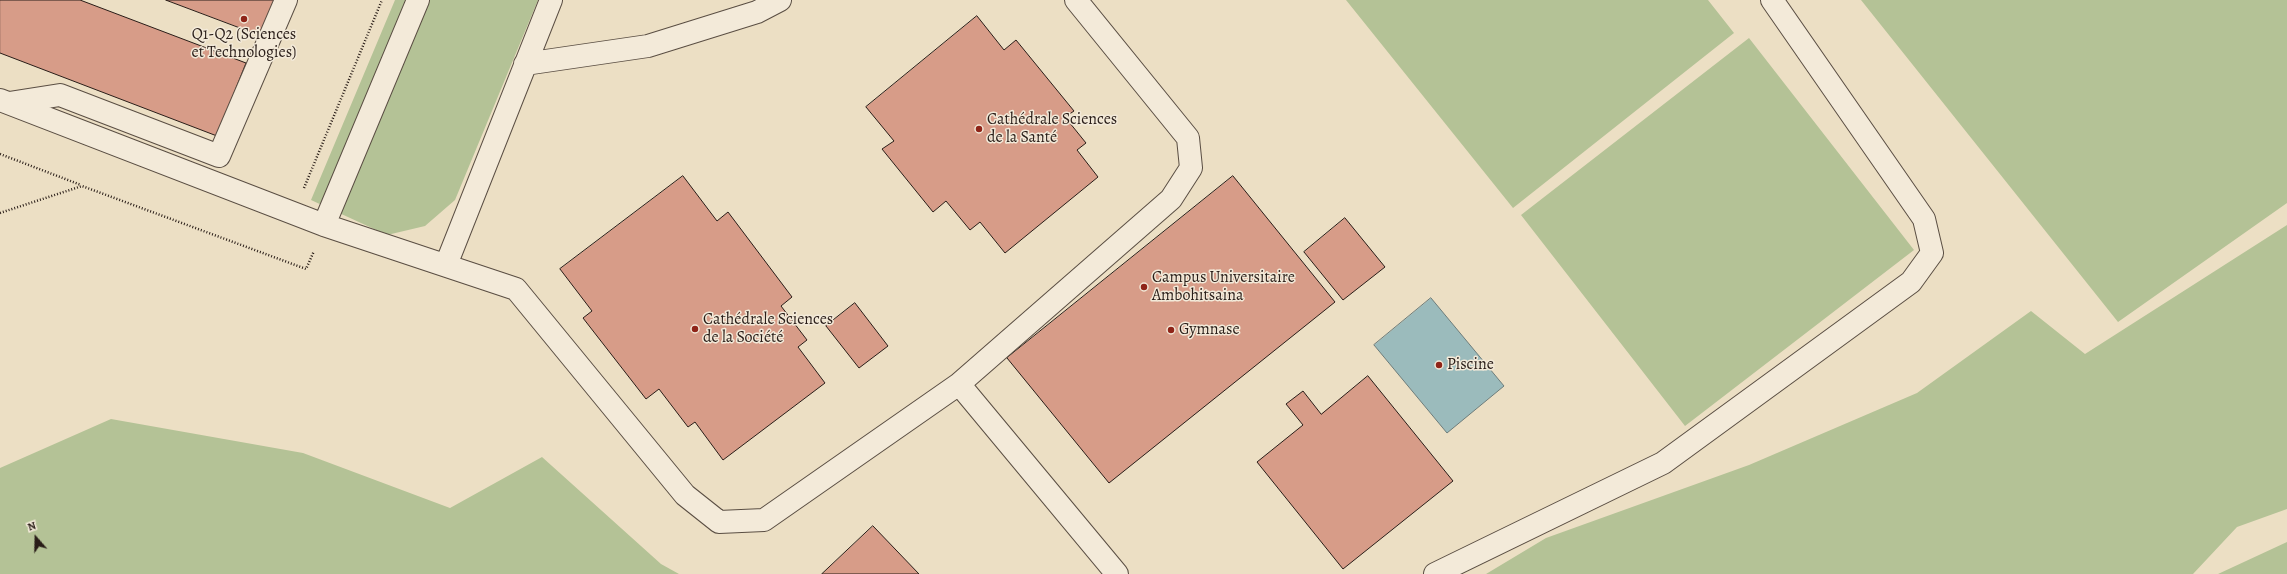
<!DOCTYPE html>
<meta charset="utf-8">
<style>
body{margin:0}
#map{position:relative;width:2287px;height:574px;overflow:hidden;background:#ecdfc4;font-family:Alegreya,serif}
canvas{display:block}
.north{position:absolute;left:16px;top:518px;width:40px;height:40px;-webkit-text-stroke:3px #f3ead9;paint-order:stroke;rotate:340deg;font-size:11px;font-weight:700;line-height:16px;text-align:center;color:#291d18}
.north::after{content:'';display:block;margin:auto;width:14px;height:18px;background:#291d18;clip-path:polygon(50% 0,100% 100%,50% 72%,0 100%)}
</style>
<div id="map">
<canvas width="2287" height="574"></canvas>
<div class="north">N</div>
</div>
<script>
const ctx = document.querySelector('canvas').getContext('2d');
ctx.lineJoin = 'round';
function paint(path, color) { ctx.fillStyle = color; ctx.fill(path, 'evenodd'); }
function trace(path, color, width, dash) { ctx.strokeStyle = color; ctx.lineWidth = width; ctx.lineCap = dash ? 'butt' : 'round'; ctx.setLineDash(dash || []); ctx.stroke(path); }
function write(font, color, halo, rows, align = 'center') {
  ctx.font = font + ' Alegreya,serif'; ctx.lineWidth = 3; ctx.setLineDash([]); ctx.textBaseline = 'middle'; ctx.strokeStyle = halo; ctx.fillStyle = color; for (const [text, x, y, turn = 0] of rows) {
    ctx.save(); ctx.translate(x, y); ctx.rotate((+turn || 0) * Math.PI / 180); ctx.textAlign = isNaN(turn) ? turn : align; if (halo) ctx.strokeText(text, 0, 0); ctx.fillText(text, 0, 0); ctx.restore();
  }
}
paint(new Path2D(`
 M395,0H538L455,200L425,226L387,235L311,200Z
 M1346,0H1708L1734,33L1513,208Z
 M1861,0H2287V203L2118,322Z
 M1749,38L1914,250L1685,426L1521,215Z
 M2287,225V509L2237,527L2193,574H1486L1546,538L1749,465L1917,393L2031,311L2085,354Z
 M111,419L303,453L450,508L542,457L661,564L679,574H0V468Z
 M2287,542V574H2218Z`), '#b4c296');
const water = new Path2D(`
 M1431,298L1504,386L1447,433L1374,345Z`);
paint(water, '#9bbbbc');
trace(water, '#6d7c7a', 1);
const building = new Path2D(`
 M0,0H80L246,63L217,136L0,53Z
 M166,0H280L265,37Z
 M977,16L1004,50L1016,40L1074,111L1065,117L1086,143L1077,150L1098,177L1005,253L980,222L970,230L946,201L933,212L882,149L894,141L866,107Z
 M683,176L717,221L728,212L792,297L781,306L807,340L798,347L825,383L723,460L695,422L688,427L659,389L646,399L583,318L592,311L560,269Z
 M1233,176L1335,302L1109,483L1007,358Z
 M1345,218L1385,267L1343,300L1304,252Z
 M855,303L888,346L859,368L826,326Z
 M1368,376L1453,481L1343,569L1257,462L1303,425L1286,404L1303,391L1321,414Z
 M873,526L919,574H822Z`);
paint(building, '#d79c88');
trace(building, '#291d18', 1);
const minor = new Path2D(`
 M525,64L648,46L757,12L780,0
 M0,100L324,225L516,289L685,495L719,522L764,520L959,384L1171,199L1191,168L1188,138L1076,0
 M9,103L60,95L219,156L286,0
 M324,225L418,0
 M446,265L551,0
 M959,384L1117,574
 M1435,574L1663,463L1911,282L1932,253L1924,219L1772,0`);
trace(minor, '#5a4e43', 24);
trace(new Path2D(`
 M0,154L81,185
 M304,188L382,0
 M0,213L82,186L306,269L314,251`), '#291d18', 2.5, [1, 2]);
trace(minor, '#f3ead9', 22);
for (const [x, y, r, color] of [
 [244,19,4,"#8f2418"],
 [979,129,4,"#8f2418"],
 [1144,287,4,"#8f2418"],
 [695,329,4,"#8f2418"],
 [1171,330,4,"#8f2418"],
 [1439,365,4,"#8f2418"]
]) { const dot = new Path2D(); dot.arc(x, y, r, 0, 2 * Math.PI); ctx.fillStyle = color; ctx.fill(dot); trace(dot, '#f3ead9', 1.5); }
write('16px', '#291d18', '#f3ead9', [
 ["Q1-Q2 (Sciences",244,35,"center"],
 ["et Technologies)",244,53,"center"],
 ["Cathédrale Sciences",987,120],
 ["de la Santé",987,138],
 ["Campus Universitaire",1152,278],
 ["Ambohitsaina",1152,296],
 ["Cathédrale Sciences",703,320],
 ["de la Société",703,338],
 ["Gymnase",1179,330],
 ["Piscine",1447,365]
], 'left');
</script>
